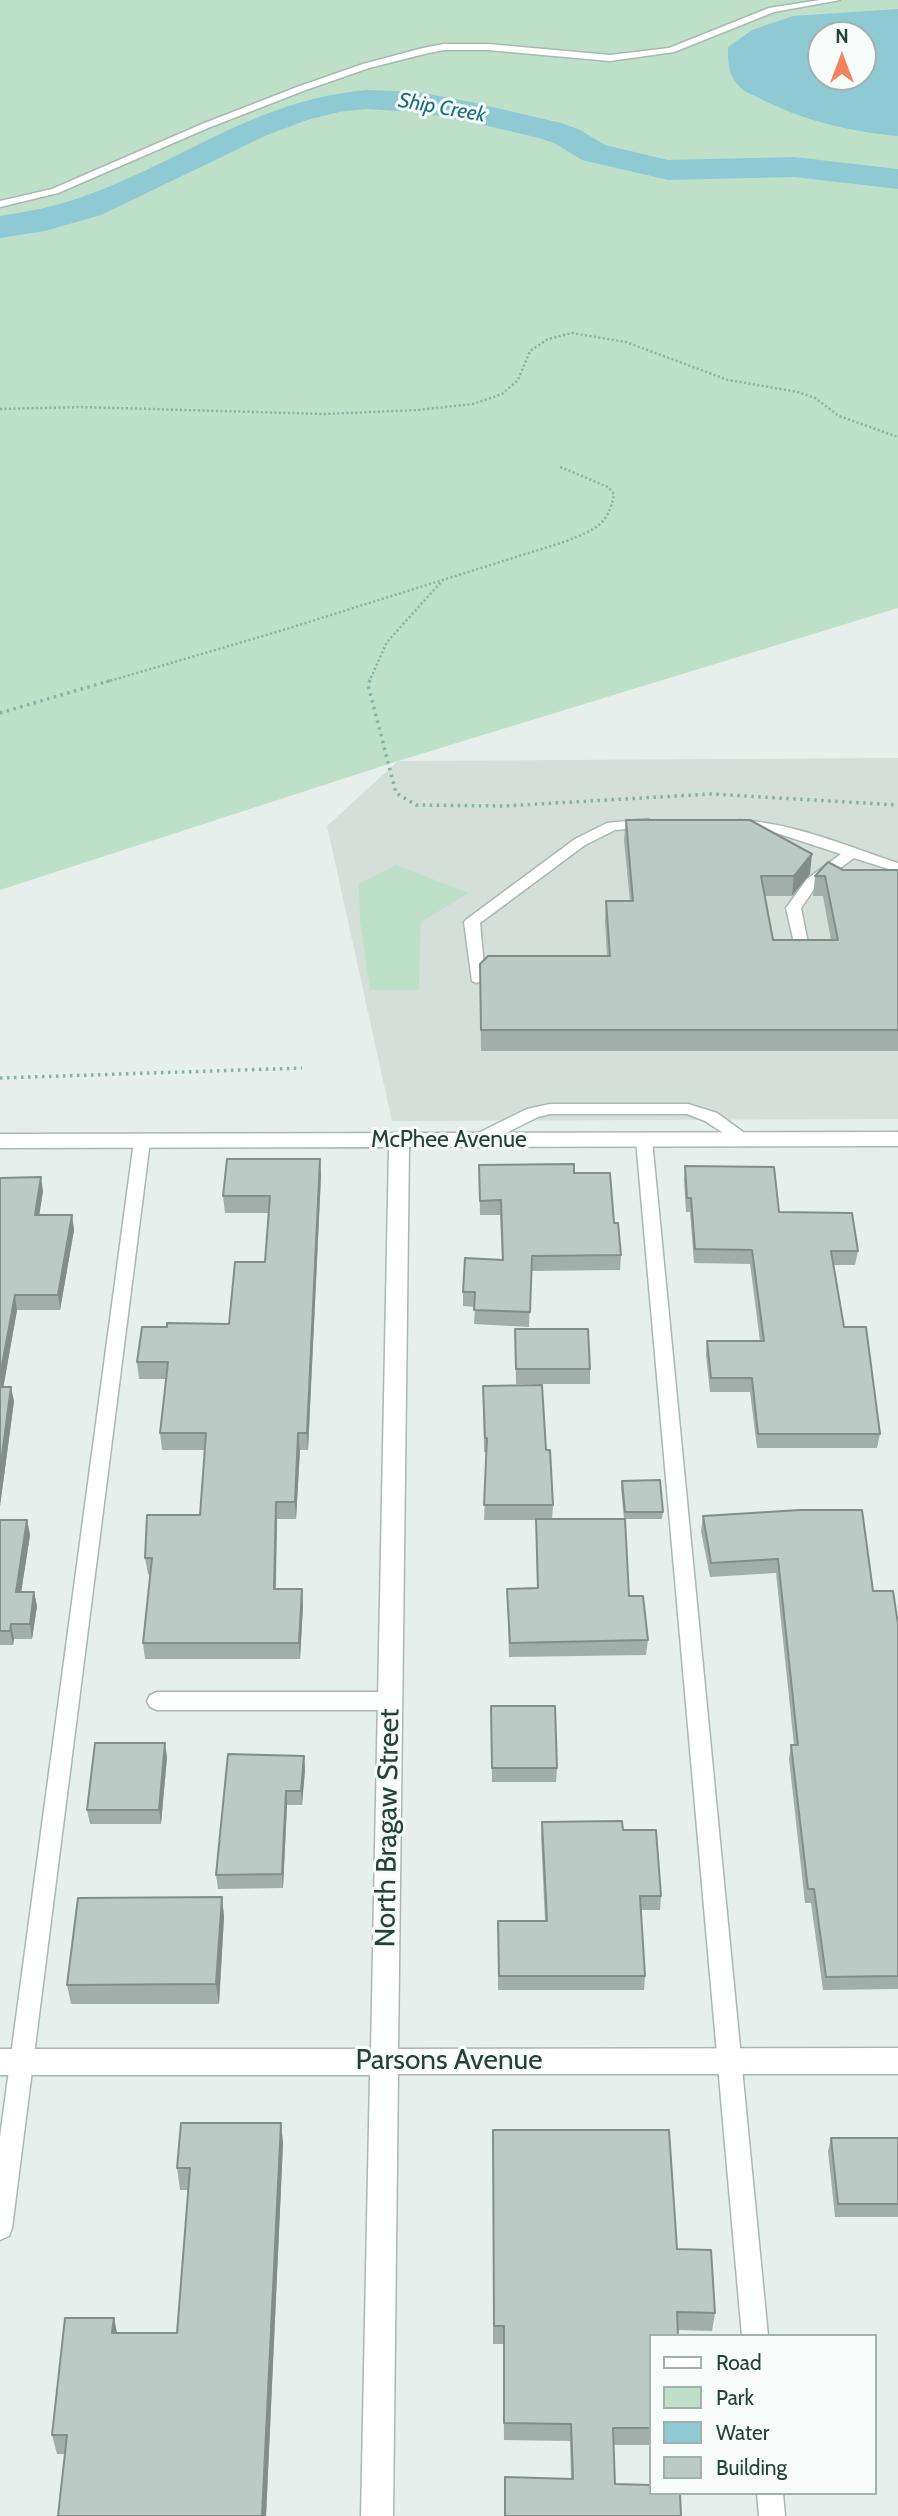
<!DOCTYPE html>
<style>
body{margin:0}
#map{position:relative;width:898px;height:2516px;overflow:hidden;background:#e6efeb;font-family:Cabin,sans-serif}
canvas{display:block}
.legend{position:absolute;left:649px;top:2334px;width:228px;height:161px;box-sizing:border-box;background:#f7fbf9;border:2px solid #a3b1ad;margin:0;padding:9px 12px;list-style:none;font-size:21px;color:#24423a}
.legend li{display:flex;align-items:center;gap:14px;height:35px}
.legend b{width:35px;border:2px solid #a3b1ad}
.north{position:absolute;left:807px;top:21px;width:70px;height:70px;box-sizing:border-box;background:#f7fbf9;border:2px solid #a3b1ad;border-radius:50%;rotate:0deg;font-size:19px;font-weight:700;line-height:28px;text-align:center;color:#24423a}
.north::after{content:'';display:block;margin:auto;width:24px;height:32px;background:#f4845f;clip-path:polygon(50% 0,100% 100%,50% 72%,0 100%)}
</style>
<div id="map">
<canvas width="898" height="2516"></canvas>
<ul class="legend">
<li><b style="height:9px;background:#fff"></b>Road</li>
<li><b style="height:19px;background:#bfe0c8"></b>Park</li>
<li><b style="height:19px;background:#8ec9d4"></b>Water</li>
<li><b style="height:19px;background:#bbcac4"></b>Building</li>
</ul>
<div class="north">N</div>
</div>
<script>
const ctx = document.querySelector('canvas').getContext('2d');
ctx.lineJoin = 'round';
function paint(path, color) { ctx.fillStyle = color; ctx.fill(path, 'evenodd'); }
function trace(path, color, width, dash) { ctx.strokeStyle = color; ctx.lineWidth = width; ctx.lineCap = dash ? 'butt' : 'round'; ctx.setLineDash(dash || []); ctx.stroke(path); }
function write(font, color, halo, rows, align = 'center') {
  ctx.font = font + ' Cabin,sans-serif'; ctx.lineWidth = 6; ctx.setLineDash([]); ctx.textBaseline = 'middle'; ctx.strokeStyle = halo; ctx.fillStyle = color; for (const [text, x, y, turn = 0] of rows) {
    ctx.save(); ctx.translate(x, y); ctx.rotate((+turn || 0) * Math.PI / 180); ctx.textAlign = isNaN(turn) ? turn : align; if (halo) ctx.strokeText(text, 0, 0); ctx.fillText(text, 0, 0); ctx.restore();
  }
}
paint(new Path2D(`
 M898,758V1119L392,1121L327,826L398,761Z`), '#d4dfda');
paint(new Path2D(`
 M0,0H898V608L398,761L0,890ZM821,35H863V77H821Z
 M396,865L469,893L421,922L419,990H370L360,922L359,884Z`), '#bfe0c8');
paint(new Path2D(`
 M898,9V136C851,132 801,120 759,98C753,95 744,92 740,87C728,76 728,62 728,47L752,30L793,16ZM821,35H863V77H821Z`), '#8ec9d4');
paint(new Path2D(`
 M366,90L418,92L471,102L561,123L578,129L605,145L668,160L794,157L898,169V189L794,177L668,180L582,160L554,143L539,138L471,122L418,112L366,109L339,112L307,120L265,136L101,215L45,231L0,238V216C25,212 49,208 73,200C177,166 250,101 366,90Z`), '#8ec9d4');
const service = new Path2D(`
 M820,0H840L774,12L674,52L610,61L488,50H444L424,54L369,68L303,91L208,128L58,193L0,207V201L52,189L202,124L297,87L363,64L423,48L444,44H488L610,55L669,48L769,8Z
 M648,819L655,823L653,826L615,830L585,845L480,923L485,978L477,983L472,981L464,922L467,919L575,839L607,823Z
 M739,820C794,823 846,846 898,863V872L854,858L817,885L801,908L810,953L802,958L797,956L786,908L807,879L841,854L767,830L734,827L732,824Z
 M550,1104H688L717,1113L754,1140L746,1146L740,1144L705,1121L687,1114H550L538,1117L484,1144L478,1146L470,1140L472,1136L527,1109Z
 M644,1134L652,1140L768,2336H742L636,1140Z
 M142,1135L150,1141L12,2228L9,2236L0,2240V2137L134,1141Z
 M157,1692H390L397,1695L400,1701L397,1707L390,1710H157L150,1707L147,1701L150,1695Z
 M757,2493H783L785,2516H759Z`);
const minor = new Path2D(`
 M898,1132V1146L409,1147L398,2049L898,2048V2074H398L393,2516H361L370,2075H0V2049H371L389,1147L0,1148V1134Z`);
trace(service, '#a8b8b2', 3);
trace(minor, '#a8b8b2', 3);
trace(new Path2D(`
 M0,409L81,407L325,414L418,410L473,404L502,394L518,380L530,351L548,339L572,333L626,342L728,380L798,392L815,398L839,416L898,437
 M106,682L280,631L567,541C595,529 608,526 614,494L608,487L558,466
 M369,682L387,642L442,581`), '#86b3a5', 2.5, [2, 2.5]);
trace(new Path2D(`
 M370,680L368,685L396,793L416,805L504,806L711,794L898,805
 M0,713L112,680
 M0,1078L302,1068`), '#86b3a5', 3.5, [2.5, 4.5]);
paint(service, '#fff');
paint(minor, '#fff');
paint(new Path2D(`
 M626,820L810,874L792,896H765L773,940H831L823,896H813L815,876L843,870H898V1051H481L480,964L607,956L605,921L606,901H630L624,840Z
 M320,1159L321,1176L308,1450H300L296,1519H277L276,1589H302L303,1606L300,1659H145L143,1643L150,1575L148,1574L145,1558L200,1515L205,1450H162L160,1433L166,1379H139L137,1362L167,1327L229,1324L265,1262L268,1213H225L223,1196Z
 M479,1165L574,1173L614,1223L621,1255L620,1270L531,1271L529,1327L474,1324L475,1307L463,1306V1292L502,1260L500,1215H480Z
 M685,1166L858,1251L855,1265H834L844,1327L880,1434L877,1448H757L750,1392H710L706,1355L707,1341H760L750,1264L694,1263L690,1212H686L684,1180Z
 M0,1178L43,1191L39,1215H72L74,1230L60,1310H17L3,1387L14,1401L0,1506Z
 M515,1329L590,1369V1384H516Z
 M483,1386L546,1450L553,1505L552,1519H624L621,1488L622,1481L663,1512L662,1519H625L629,1596L648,1640L646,1655L509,1657L507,1589L537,1588L536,1520H484L487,1452H484Z
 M703,1516L873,1591L898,1624V1989L823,1990L811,1903H805L789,1759L791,1745H794L776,1573L710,1577L701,1531Z
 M0,1520H27L30,1535L21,1592H34L37,1606L32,1639H14L13,1645H0Z
 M491,1720L557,1768L556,1782H492Z
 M304,1756L305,1770L302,1805H287L283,1888L218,1889L216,1875Z
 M167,1757L161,1824H90L87,1810Z
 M542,1822L623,1830L661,1896L660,1910H641L645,1976L644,1990H498V1921H545L541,1836Z
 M222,1897L224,1917L219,2004H71L67,1985Z
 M281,2123L283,2144L266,2516H58L65,2454H57L52,2435L114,2318L117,2333H177L188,2190H180L177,2168Z
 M493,2130L677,2249L715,2313L712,2331L678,2330L651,2336V2445H613L615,2484L681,2516H504L505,2477L571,2479L570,2441L504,2440L503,2344H493Z
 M831,2138H898V2217H835L828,2151Z`), '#a1aea9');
paint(new Path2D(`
 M812,854L810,874L792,896L794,876Z
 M320,1159L321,1176L308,1450L307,1433Z
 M41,1177L43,1191L37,1230L35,1215Z
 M72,1215L74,1230L60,1310L58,1295Z
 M15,1295L17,1310L1,1401L0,1376Z
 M11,1387L14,1401L0,1506V1471Z
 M298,1433L300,1450L296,1519L295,1502Z
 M276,1502L277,1519L275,1606L274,1589Z
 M27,1520L30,1535L19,1606L16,1592Z
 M302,1589L303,1606L300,1659L299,1643Z
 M34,1592L37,1606L32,1639L30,1624Z
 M11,1624L14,1639L13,1645L10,1631Z
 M165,1743L167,1757L161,1824L159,1810Z
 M304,1756L305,1770L302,1805L301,1791Z
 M286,1791L287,1805L283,1888L282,1874Z
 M222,1897L224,1917L219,2004L216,1984Z
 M281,2123L283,2144L266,2516H262Z
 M114,2318L118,2338L112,2333Z`), '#838d89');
const building = new Path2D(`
 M626,820H750L812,854L794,876H761L773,940H838L825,876H815L828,862L843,870H898V1030H481L480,964L488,956H610L606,901H633Z
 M227,1159H320L307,1433H298L295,1502H276L274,1589H302L299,1643H143L152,1558H145L147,1515H200L206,1433H160L168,1362H137L142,1327H167V1323L229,1324L235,1262H265L270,1196H223Z
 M574,1164V1173H610L614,1223H618L621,1255L532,1256L530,1312L474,1310L475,1292H463L465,1258L503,1260L501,1200L480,1201L479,1165Z
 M685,1166L774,1167L779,1212L852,1213L858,1251H831L844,1327H866L880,1434H758L752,1378H711L707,1341H764L752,1250L695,1249L691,1198H687Z
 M41,1177L35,1215H72L58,1295H15L0,1376V1178Z
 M515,1329H588L590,1369H516Z
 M542,1385L546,1450H550L553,1505H484L487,1438H485L483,1386Z
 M0,1387H11L0,1471Z
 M660,1480L663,1512H625L622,1481Z
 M800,1510H862L873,1591H893L898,1624V1976L826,1977L814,1889H808L791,1745H798L778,1559L711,1563L703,1516Z
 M536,1519H625L629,1596H643L648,1640L510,1643L507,1589L538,1588Z
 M0,1520H27L16,1592H34L30,1624H11L10,1631H0Z
 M491,1706H555L557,1768H492Z
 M95,1743H165L159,1810H87Z
 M228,1754L304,1756L301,1791H286L282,1874L216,1875Z
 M622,1821L623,1830H656L661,1896H640L645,1976H499L498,1921H547L542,1822Z
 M222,1897L216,1984L67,1985L78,1898Z
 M181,2123H281L262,2516H58L67,2435H52L65,2318H114L112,2333H177L190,2168H177Z
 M493,2130H669L677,2249L711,2250L715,2313L677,2312L678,2336H651V2428H613L615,2484L651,2485V2493H680L681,2516H505V2477L573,2479L571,2424L504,2423V2326H494Z
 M831,2138H898V2204H838Z`);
paint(building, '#bbcac4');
trace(building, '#838d89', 2);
write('italic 21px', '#1c6f80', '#f7fbf9', [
 ["Ship Creek",442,108,10]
]);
write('23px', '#24423a', '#f7fbf9', [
 ["McPhee Avenue",449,1140]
]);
write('28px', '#24423a', '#f7fbf9', [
 ["North Bragaw Street",388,1828,-89],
 ["Parsons Avenue",449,2061]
]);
</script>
